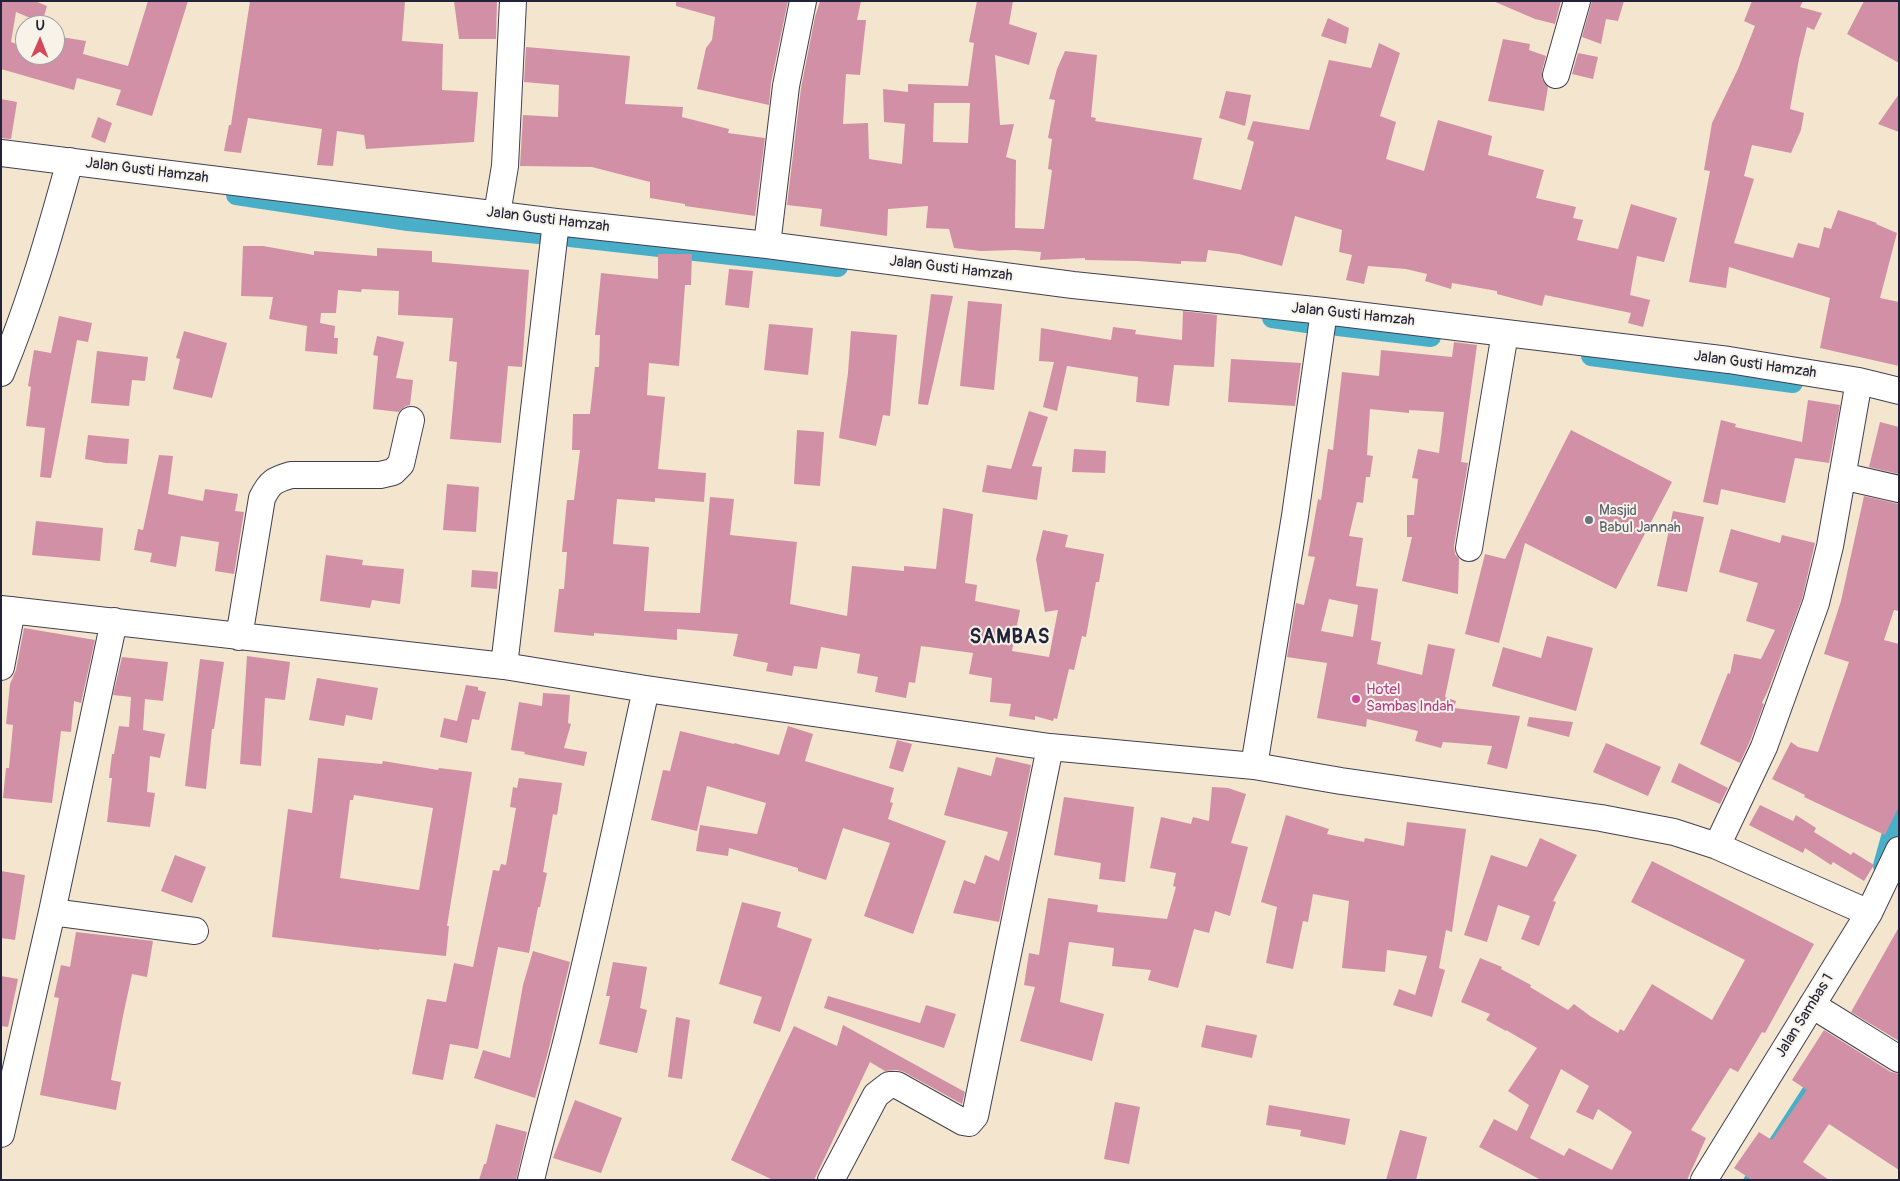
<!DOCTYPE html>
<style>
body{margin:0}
#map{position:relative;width:1900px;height:1181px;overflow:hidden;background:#f4e5ce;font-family:Pangolin,sans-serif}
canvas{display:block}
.frame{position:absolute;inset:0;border:2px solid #22223b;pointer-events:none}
.north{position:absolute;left:15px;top:15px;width:50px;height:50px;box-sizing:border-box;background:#f7f3e8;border:1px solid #a29fa3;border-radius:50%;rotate:1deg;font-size:14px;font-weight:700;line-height:20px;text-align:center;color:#22223b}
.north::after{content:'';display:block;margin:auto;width:18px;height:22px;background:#d1495b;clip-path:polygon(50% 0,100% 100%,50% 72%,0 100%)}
</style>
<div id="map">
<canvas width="1900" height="1181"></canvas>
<div class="frame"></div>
<div class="north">U</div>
</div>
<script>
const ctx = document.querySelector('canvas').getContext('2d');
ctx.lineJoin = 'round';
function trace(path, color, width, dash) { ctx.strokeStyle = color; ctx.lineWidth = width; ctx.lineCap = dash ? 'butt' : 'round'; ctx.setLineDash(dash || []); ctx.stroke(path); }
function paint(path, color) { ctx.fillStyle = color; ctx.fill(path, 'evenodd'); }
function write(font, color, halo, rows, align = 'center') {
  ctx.font = font + ' Pangolin,sans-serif'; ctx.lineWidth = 4; ctx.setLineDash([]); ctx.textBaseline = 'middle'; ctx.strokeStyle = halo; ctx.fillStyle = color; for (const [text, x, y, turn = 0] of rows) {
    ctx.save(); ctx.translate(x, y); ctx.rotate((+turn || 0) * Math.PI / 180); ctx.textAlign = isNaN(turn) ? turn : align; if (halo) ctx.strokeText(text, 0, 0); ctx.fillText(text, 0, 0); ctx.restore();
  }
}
trace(new Path2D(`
 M1769,1145L1809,1083
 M1746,1180L1751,1171`), '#49afc9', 5.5);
trace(new Path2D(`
 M236,195L408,221L539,234
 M570,237L838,267
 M1272,318L1307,323
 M1338,326L1431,337
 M1591,356L1793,383
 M1883,866L1899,808`), '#49afc9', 20);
paint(new Path2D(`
 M1,1H35L47,6L42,23L16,12L11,42L25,47V55H55V36L86,41L83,54L128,66L148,1H188L152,116L116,105L121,90L77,78L74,90L1,69Z
 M250,1H405L402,41L443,44L442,90L478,92L474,142L366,149L364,135L337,131L333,166L317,165L322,129L248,118L241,153L224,151L229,125H231Z
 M454,1H497L496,39H459Z
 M676,1H788L771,83L769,105L697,89L706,48L712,40L715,17L676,6Z
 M820,1H861L857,20H866L860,75L846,74L843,124L868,123L869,159L902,164L905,124L884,122L883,89L908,92V84L968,86L974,43L969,42L977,1H1013L1009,24L1037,33L1029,65L995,55L1000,125L1014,124L1006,157L1016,160L1015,228L1044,229L1052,170L1048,169L1052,139L1048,138L1055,100L1049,99L1057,69L1065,51L1097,55L1091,117L1096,118L1095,121L1202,138L1193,179L1241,190L1254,142L1247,139L1253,121L1309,130L1329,60L1371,68L1379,43L1400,53L1380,116L1396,122L1386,159L1424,171L1438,120L1492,136L1488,155L1544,170L1536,198L1576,207L1573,218L1583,220L1577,240L1618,249L1631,204L1677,218L1664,262L1637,256L1630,295L1650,300L1643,327L1628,323L1631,313L1545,295L1542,306L1497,294V291L1452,283L1451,289L1425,281L1427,274L1406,269L1368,266L1364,284L1346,280L1352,255L1339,252L1342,230L1295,216L1282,266L1239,254L1208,250L1206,262L1181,261V264L1137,261L1085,260V258L1040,260L1041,252L1015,250L981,251L954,248L949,229L926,228L928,206L888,209L887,236L820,226L822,209L787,205L801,88L815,17ZM934,103H970L968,143L933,142Z
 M1493,1H1561L1555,24L1535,19Z
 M1592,1H1624L1618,21L1606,19L1601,44L1582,37Z
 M1752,1H1803L1800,7L1822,13L1814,30L1807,27L1799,59L1790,109L1804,113L1801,130L1791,153L1752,145L1744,176L1754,179L1734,243L1793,258L1798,243L1819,248L1824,227L1831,229L1838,210L1877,223L1876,224L1897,233L1880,298L1899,302V366L1820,348L1830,298L1729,267L1726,288L1689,282L1710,171L1704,170L1712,123L1738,69L1755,26L1744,21Z
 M1864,1H1899V63L1847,34Z
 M1328,18L1349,28L1346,44L1321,36Z
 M1503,39L1530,44L1529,50L1546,56L1542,71V79L1548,87L1544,111L1488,101Z
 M526,47L630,56L625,104L683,107L682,117L729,129L728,133L765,138L755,216L685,206V204L650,198V182L592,167L520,166L523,115L558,117L559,85L524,82Z
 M1578,53L1598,57L1593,79L1572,74Z
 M1226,91L1251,95L1245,126L1219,118Z
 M1899,94V132L1878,124Z
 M1,99L17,102L11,139L1,138Z
 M98,117L112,123L105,143L91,137Z
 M243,246H263L314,255V251L377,256V248L432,251V262L529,270L522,367L508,366L501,443L450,439L457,362L449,361L453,318L398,315L399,291L362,289L361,292L338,290L336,313H321L320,323L335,326L334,338H338L337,354L305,351L307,326L269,319L273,297L241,296Z
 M658,254H692L691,285H685L679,366L649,363L647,395L665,397L658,469L706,473L704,502L655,498V502L617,499L613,544L649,547L644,611L700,613L710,497L734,499L730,535L797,542L790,604L847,616L852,566L904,571V566L936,569L943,508L973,514L965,583L977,585L975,601L1020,610L1012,651L1049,657L1058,610L1045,612L1036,559L1043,530L1068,535L1065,547L1104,554L1099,582H1096L1086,637L1082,636L1074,670L1069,669L1057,719L1054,718L1053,721L1035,716V720L1009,716L1011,704L990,702L992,678L969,674L973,653L921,646L915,683L909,682L906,698L875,692L878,677L857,673L860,654L821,647L817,669L794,666L792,676L766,671L768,663L733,656L738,634L677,629V640L594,633V636L554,632L559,589H564L567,552H562L567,500H574L580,450H572L573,414H590L595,367H599L600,335H595L601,273L658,279Z
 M729,269L753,271L749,308L725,305Z
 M931,294L953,296L928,405L918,404Z
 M968,301L1002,304L994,390L960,386Z
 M1183,311L1217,315L1214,367L1174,365L1169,406L1136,402L1138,377L1067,366L1057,411L1043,407L1054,362L1039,361L1041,328L1111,340L1113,327L1136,330L1135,334L1182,340Z
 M59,316L92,323L88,342L77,340L51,478L40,477L45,428L26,426L31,387L28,386L34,350L51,353Z
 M769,324L813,328L808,375L764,370Z
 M184,331L227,343L212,398L173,389L180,359L176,358Z
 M851,331L897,335L890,416L883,415L876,446L839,438L848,373Z
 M377,336L404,342L396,378L413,380L410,405L406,406L399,412L373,409L378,356L373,355Z
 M1454,342L1477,345L1461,462L1468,463L1454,546L1455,554L1459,559L1458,594L1402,581L1412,537H1407V515H1414L1418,479L1412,478L1418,449L1439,453L1444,412L1409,410V413L1370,409L1367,455L1373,456L1370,477H1366L1363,503L1357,502L1349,536L1363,538L1356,586L1378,589L1371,640L1381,642L1377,664L1422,675L1428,644L1455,649L1445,697L1456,701L1454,708L1520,716L1507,769L1487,764L1492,746L1443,742L1441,748L1415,741L1418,731L1367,719L1366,727L1317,718L1327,663L1287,657L1296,603L1304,605L1315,557L1308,556L1318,499L1321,500L1328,449L1333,450L1342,372L1379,376L1381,350L1452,357ZM1329,599L1358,605L1353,637L1321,631Z
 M97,351L148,357L145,381L132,380L129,406L91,403Z
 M1231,359L1301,363L1295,406L1228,402Z
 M1808,400L1840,405L1829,463L1795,458L1785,503L1721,489L1718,505L1703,502L1721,420L1736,424L1735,427L1802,442Z
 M1029,411L1048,417L1032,466L1042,467L1037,500L982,492L987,465L1011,469Z
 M1880,422L1899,427V474L1869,467Z
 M797,430L824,432L820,486L794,484Z
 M1571,430L1672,482L1616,589L1525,543L1499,643L1465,634L1485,554L1505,559Z
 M88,435L129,439L127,464L106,463L85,459Z
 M1074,449L1106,451L1105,473L1072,472Z
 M159,455L173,456L168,494L203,501L205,489L238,494L235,511L244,512L234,574L215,571L219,542L181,536L176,567L150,562L152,553L134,550L138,529L143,530Z
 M447,484L479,487L476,532L443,530Z
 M1864,496L1899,504V611L1894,610L1884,640L1899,644V806L1885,835L1804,797L1805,795L1772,779L1791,742L1798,747L1818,752L1849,662L1824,654L1841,601Z
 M1673,511L1704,517L1687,592L1657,586Z
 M36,521L103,528L100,561L32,555Z
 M1731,529L1780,543L1782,535L1815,543L1802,599L1769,688L1762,703L1764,704L1750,741L1740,763L1700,744L1728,673L1730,674L1734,654L1761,659L1775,630L1746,621L1758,583L1719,572Z
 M326,555L363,560L362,565L404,569L400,604L372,600L370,608L320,601Z
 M472,570L498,572L497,589L471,587Z
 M24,628L95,640L81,703L74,701L71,732L61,731L52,803L3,798L6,768H9L13,725L6,724L10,684L16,670Z
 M1547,636L1593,648L1576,711L1492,686L1503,647L1541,658Z
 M247,656L290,662L285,700L265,698L261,766L240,764Z
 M122,657L168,662L163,701L145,699L143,730L165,734L160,758L150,756L147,792L155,793L150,827L107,822L112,778H109L112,754H114L119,726L129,727L131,697L113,695Z
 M200,659L224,662L214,729H212L206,789L185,786Z
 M317,678L378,688L372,720L346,715L344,726L309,720Z
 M466,685L478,687V690L486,692L479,720L472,719L467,743L440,737L444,718L457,721Z
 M543,693L570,695L568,723L571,724L564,748L587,752L584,766L524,754L525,752L511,750L519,702L542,706Z
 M1529,717L1573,722L1569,737L1527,726Z
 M788,726L813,734L805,761L894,788L890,802L893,803L888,819L946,841L913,934L864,916L890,843L843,828L826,880L798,871V868L729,848L728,856L696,851L700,825L757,834L766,803L707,786L697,831L651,820L663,770L670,771L680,731L734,744V743L779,755Z
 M897,740L912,744L903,772L889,768Z
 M1606,743L1661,767L1648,796L1593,772Z
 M996,757L1031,765L999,922L953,913L964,880L975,884L985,855L999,861L1008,832L944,815L958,767L991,776Z
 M318,758L382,764L383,761L438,770L439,768L472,772L447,926H449L446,956L379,949V950L272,937L288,809L312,813ZM354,795L433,808L419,890L340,878L350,800H353Z
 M1679,763L1728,788L1720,804L1671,782Z
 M519,778L562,783L557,815L553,814L543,872L547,873L540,907H538L529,953L498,947L478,1049L450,1044L443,1080L412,1074L427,999L446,1002L454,963L473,967L493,870L499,871L501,864L506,865L516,808L510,807L513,787L517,788Z
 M1212,787L1228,788L1246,794L1231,843L1248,847L1230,916L1215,911L1209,933L1194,929L1178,988L1148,980L1151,970L1112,966L1114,948L1069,942L1060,1002L1104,1014L1092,1061L1020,1041L1035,987L1024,985L1029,953L1039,955L1048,898L1098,905L1097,912L1167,919L1176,887L1173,886L1176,873L1150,868L1161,817L1191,824L1193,817L1209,821Z
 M1064,797L1134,807L1125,882L1099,879L1101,863L1054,855Z
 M1760,805L1793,821L1796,815L1816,828L1814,832L1851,855L1853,852L1874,865L1864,881L1833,862L1831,865L1805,848L1803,853L1749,825Z
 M1286,815L1329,829L1327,834L1364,842L1365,838L1404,846L1407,822L1466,829L1452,932L1446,930L1439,968L1445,970L1432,1017L1393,1005L1399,989L1415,995L1427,956L1387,950L1385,972L1342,968L1349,901L1313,894L1308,922L1303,921L1293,969L1266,963L1277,907L1261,902Z
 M1540,838L1577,855L1553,901L1556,902L1539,946L1521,939L1530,916L1498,905L1487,942L1464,935L1491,855L1527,867Z
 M175,855L206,867L192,903L161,891Z
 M1652,861L1814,944L1765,1033L1762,1032L1738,1072L1730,1068L1691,1130L1706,1138L1687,1180H1541L1479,1147L1494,1119L1517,1131L1529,1105L1508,1091L1537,1048L1506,1030V1031L1486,1020L1490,1014L1461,1002L1480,958L1502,967L1501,969L1531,985L1530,987L1568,1010L1574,1004L1590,1016L1618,1033L1620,1029L1624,1031L1652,984L1712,1020L1745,960L1631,902ZM1561,1069L1589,1086L1576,1112L1593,1120L1598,1109L1632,1132L1612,1170L1569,1148L1564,1156L1530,1138Z
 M1,871L25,875L15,940L1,938Z
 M742,902L781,912L777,927L812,939L780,1032L753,1023L762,997L719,984Z
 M1899,927V1041L1851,1012Z
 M76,932L153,941L147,977L132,974L123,1016L111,1080L121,1082L116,1110L40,1095L59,998L54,997L61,965L70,967Z
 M533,951L570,962L548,1052L535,1098L474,1078L483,1050L510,1058L523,985Z
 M613,962L647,967L640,1008L647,1010L637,1053L599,1044L610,996H606Z
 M1,976L18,979L8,1027L1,1026Z
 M828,996L920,1023L926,1005L956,1014L944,1048L824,1008Z
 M676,1017L690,1020L682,1079L668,1077Z
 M843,1025L965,1092L962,1104L904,1072L897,1070L885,1071L870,1062L814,1180H773L731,1160L794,1026L837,1046Z
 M1206,1025L1257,1035L1252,1058L1201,1047Z
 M1824,1030L1891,1072L1899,1074V1170L1829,1124L1803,1162L1829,1180H1752L1734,1168L1759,1132L1772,1140L1807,1090L1792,1080Z
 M575,1100L622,1118L601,1173L553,1158Z
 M1115,1102L1140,1107L1129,1164L1104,1159Z
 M1269,1105L1350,1119L1345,1145L1300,1136L1301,1130L1266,1125Z
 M496,1124L527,1132L516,1180H479L484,1164H486Z
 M1400,1130L1427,1137L1416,1180H1386Z`), '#d290a6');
const minor = new Path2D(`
 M1556,75L1577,1
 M1,153L556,222L767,245L1073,285L1324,311L1729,360L1859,381L1899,391
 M497,214L505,166L513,1
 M767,245L786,86L803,1
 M1,373C30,304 50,233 70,161
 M1842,476L1899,489
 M1469,548L1505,333
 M1,609L504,666L646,689L1050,747L1254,766L1341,781L1601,818L1674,832L1717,846L1869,913
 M239,637L262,498C270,482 274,480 291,475H380L393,472L401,464L411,420
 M504,666L556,222
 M1,667L12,610
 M1254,766L1295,516L1324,311
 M1717,846L1764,747L1816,603L1830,546L1859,381
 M52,912L195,931
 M1812,1005L1899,1059
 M1,1134L52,912L114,621
 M531,1180C544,1124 560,1070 573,1015C600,906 622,798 646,689
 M831,1180L876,1095L889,1085H897L963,1122L969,1123L975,1116L1050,747
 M1704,1180L1869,913L1899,850`);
trace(minor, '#423f51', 28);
trace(minor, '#fff', 26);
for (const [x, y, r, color] of [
 [1589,520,5,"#6b7280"],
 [1356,699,5,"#d1479c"]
]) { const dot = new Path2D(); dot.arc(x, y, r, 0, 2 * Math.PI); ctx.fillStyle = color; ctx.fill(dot); trace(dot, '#f7f3e8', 2); }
write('15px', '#22223b', '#f7f3e8', [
 ["Jalan Gusti Hamzah",147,171,7],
 ["Jalan Gusti Hamzah",548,220,7],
 ["Jalan Gusti Hamzah",951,269,7],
 ["Jalan Gusti Hamzah",1353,315,6],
 ["Jalan Gusti Hamzah",1755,365,8],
 ["Jalan Sambas 1",1805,1016,-58]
]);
write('15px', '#5b616d', '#f7f3e8', [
 ["Masjid",1599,511],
 ["Babul Jannah",1599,528]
], 'left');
write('15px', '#b23c85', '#f7f3e8', [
 ["Hotel",1366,690],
 ["Sambas Indah",1366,707]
], 'left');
ctx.letterSpacing = '1px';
write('bold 20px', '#22223b', '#f7f3e8', [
 ["SAMBAS",1010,638]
]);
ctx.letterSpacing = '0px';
</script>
